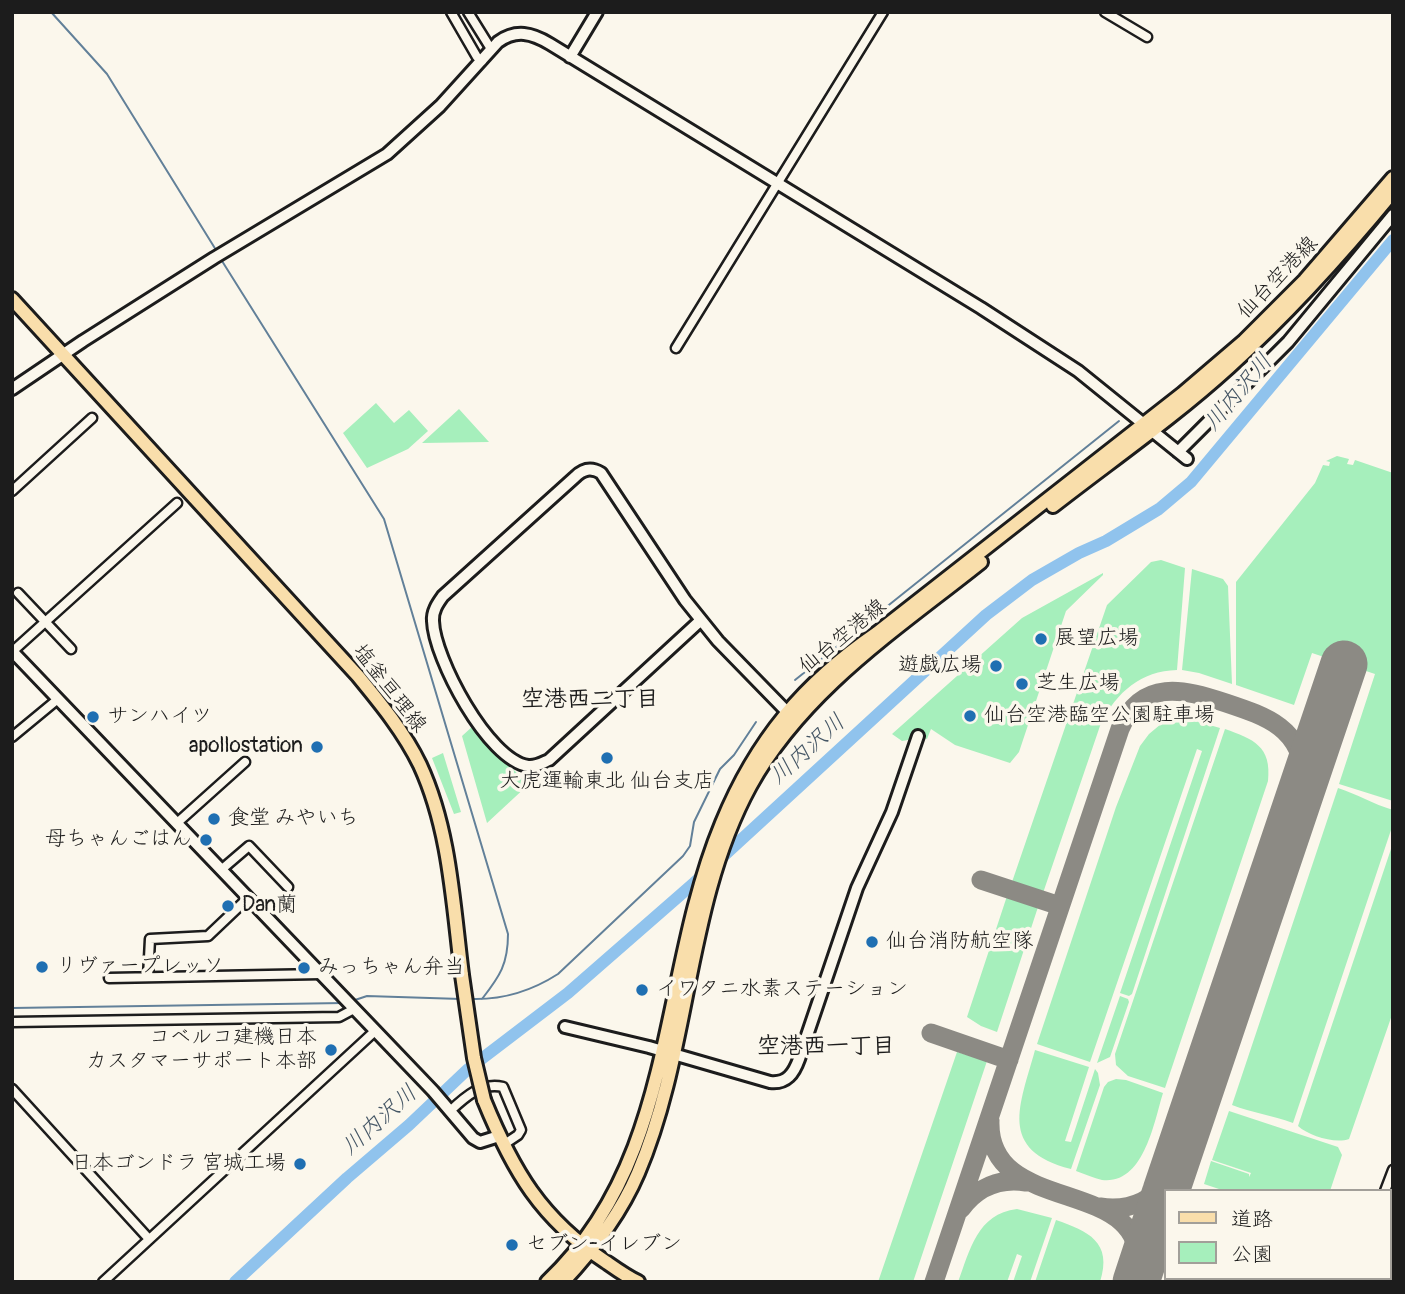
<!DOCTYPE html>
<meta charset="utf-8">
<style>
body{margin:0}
#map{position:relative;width:1405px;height:1294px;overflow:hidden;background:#fbf7ec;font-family:Pangolin,"Klee One",sans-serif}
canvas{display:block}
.frame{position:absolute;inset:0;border:14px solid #1c1c1c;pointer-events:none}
.legend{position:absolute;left:1164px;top:1189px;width:228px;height:91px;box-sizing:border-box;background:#fbf7ec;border:2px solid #a29f99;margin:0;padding:9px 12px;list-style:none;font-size:21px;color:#1c1c1c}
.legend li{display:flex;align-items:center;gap:14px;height:35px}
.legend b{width:35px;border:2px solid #a29f99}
</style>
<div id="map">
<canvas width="1405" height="1294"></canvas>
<div class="frame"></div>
<ul class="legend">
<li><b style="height:9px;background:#f9deab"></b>道路</li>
<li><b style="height:19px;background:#a6efbc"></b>公園</li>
</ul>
</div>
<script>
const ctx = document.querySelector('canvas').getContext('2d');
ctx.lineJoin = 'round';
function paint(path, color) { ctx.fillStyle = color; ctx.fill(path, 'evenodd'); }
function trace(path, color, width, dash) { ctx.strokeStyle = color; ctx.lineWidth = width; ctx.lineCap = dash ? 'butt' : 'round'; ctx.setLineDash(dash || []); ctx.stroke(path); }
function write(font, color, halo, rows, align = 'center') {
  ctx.font = font + ' Pangolin,"Klee One",sans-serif'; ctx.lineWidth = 7; ctx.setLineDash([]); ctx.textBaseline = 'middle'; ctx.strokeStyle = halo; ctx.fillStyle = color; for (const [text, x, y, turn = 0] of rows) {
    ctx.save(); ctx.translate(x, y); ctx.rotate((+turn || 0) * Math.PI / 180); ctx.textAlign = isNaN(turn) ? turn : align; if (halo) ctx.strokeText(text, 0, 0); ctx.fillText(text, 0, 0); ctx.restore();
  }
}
paint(new Path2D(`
 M376,403L394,423L409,410L428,431L408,449L367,468L343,433Z
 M459,409L489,442L422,443Z
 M1337,456L1349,459L1347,464L1353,465L1355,460L1393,473V801L1339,784L1375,674L1312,653L1294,705L1236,685V582L1315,483L1323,465L1329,466L1330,462L1326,461Z
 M1161,560L1185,568L1177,670C1141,671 1117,692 1101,723L1043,893L1012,882L1107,605L1151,562Z
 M1192,569L1223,579L1228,586L1232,684L1199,673L1182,670Z
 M1103,573V575L1066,611L1019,752L1010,763L955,745L931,729L927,739L914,734L908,740L902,741L892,734L1022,618Z
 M1176,719H1189L1220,728L1132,994L1129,996L1120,993L1202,751L1197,749L1090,1062L1037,1044L1116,807L1140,746L1149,734L1161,724Z
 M473,726L528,785L487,823L462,736Z
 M1225,729C1253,739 1272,746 1268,781L1165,1088L1128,1076L1116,1065L1115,1054Z
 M443,753L461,812L454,814L432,758Z
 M1338,788C1357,794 1373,804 1393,810V824L1293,1123C1272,1115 1252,1113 1232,1105Z
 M1393,843V1012L1349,1139C1335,1144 1309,1136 1298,1126Z
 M1007,896L1038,907L997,1032L981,1026L967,1017Z
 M1120,996L1128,999L1129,1002L1110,1057L1097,1063Z
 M1035,1050L1089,1067L1065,1141L1071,1142L1095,1069L1098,1073L1100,1085L1071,1169C997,1150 1020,1105 1035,1050Z
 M957,1052L987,1061L913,1282H878Z
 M1116,1079L1126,1080L1163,1093C1154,1122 1144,1185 1102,1180C1094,1178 1085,1174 1076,1171L1104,1087L1108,1082Z
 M1229,1111L1338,1147L1342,1155L1330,1191H1225L1204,1184L1211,1161L1249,1174V1177L1251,1173L1212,1160Z
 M1017,1209L1052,1218L1030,1282H1013L1022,1256L1017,1254L1007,1282H958C970,1250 977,1214 1017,1209Z
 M1056,1220C1088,1231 1113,1242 1100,1282H1035Z`), '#a6efbc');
trace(new Path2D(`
 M51,12L107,74L216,250
 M222,261L384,519L508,934C508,964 500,976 482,999
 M795,680L1119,421
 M471,999C503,1000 530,992 558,974L683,856L690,846L694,822L720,769L734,755L756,722
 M352,1001L367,996L461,999
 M12,1008L344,1003`), '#628099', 2);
trace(new Path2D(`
 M235,1282L347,1178L409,1125L467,1070L568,993L694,883L986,615L1032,580L1079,553L1106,541L1159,509L1191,482L1393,240`), '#90c3ed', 12);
trace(new Path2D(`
 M981,880L1060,906
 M931,1033L1009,1060
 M990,1120C986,1223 1161,1169 1136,1282
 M1100,1207C1131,1212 1157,1199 1173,1172
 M961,1209C977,1187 1000,1178 1026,1182
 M934,1282L1120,729C1142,678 1184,689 1226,703C1268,717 1301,728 1305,778`), '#8c8a84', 19);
trace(new Path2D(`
 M1166,1191L1344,664
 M1136,1282L1165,1194`), '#8c8a84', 47);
const street = new Path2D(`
 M451,12L477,57L482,61
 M468,12L491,49
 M1105,12L1147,37
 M676,348L883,12
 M12,491L92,418
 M18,593L71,649
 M13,651L177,503
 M12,737L58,699
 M177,823L245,762
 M221,870L249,846L288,887
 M148,977L150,939L208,936L248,898
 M109,978L321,974
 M12,1022L339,1017L354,1009
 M12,1089L149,1239
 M450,1111C465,1097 481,1082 503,1087L521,1130L518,1135L503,1145
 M1385,1191L1393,1170
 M103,1282L375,1031`);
const secondary = new Path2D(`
 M570,57L597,12
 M12,389L83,341L214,258L387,154L440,106L498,42C516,29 532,33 550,44L981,308L1078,371L1187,459
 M1178,452L1288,342L1393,215
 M701,620L549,760C542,763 536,767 528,766C488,760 434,658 433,621C432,611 438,603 443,596L575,477C583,469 591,467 601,473L685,600L718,641L793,718
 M12,651L433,1091L473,1138L480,1142L499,1136
 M565,1027L649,1047L770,1082C787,1084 794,1073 799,1059L857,888L892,812L918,736`);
const primary = new Path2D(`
 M12,299L358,676C381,704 404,732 420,765C450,830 453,904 462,975
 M1053,506C1112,460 1174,417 1229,367C1289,313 1342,254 1393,192
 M484,1100C513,1171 541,1219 606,1262C616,1269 627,1277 638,1282
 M547,1282C678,1158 658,977 722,823C756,740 804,683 877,633L1182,394L1244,341L1305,280L1393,178
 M563,1282C593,1250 621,1213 638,1173C691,1049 685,905 750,786C803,690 897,629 981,562`);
trace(street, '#1c1c1c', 13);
trace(secondary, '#1c1c1c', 16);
trace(primary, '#1c1c1c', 18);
trace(street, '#fbf7ec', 8);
trace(secondary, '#fbf7ec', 10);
trace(primary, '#f9deab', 12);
const primaryBridge = new Path2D(`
 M462,975L474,1058L484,1100`);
trace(primaryBridge, '#1c1c1c', 18, []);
trace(primaryBridge, '#f9deab', 12);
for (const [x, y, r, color] of [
 [1041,639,7,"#1f6fb2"],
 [996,666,7,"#1f6fb2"],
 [1022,684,7,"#1f6fb2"],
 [970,716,7,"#1f6fb2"],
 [93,717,7,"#1f6fb2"],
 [317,747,7,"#1f6fb2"],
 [607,758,7,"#1f6fb2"],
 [214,819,7,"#1f6fb2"],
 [206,840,7,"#1f6fb2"],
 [228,906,7,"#1f6fb2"],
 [872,942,7,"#1f6fb2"],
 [42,967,7,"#1f6fb2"],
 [304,968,7,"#1f6fb2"],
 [642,990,7,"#1f6fb2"],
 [331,1050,7,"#1f6fb2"],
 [300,1164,7,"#1f6fb2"],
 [512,1245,7,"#1f6fb2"]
]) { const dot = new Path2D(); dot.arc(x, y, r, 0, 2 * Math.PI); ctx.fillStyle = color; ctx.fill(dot); trace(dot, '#fbf7ec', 2.5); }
write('21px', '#1c1c1c', '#fbf7ec', [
 ["仙台空港線",1278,278,-46],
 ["仙台空港線",843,637,-39],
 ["塩釜亘理線",389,689,52]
]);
write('21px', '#1c1c1c', '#fbf7ec', [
 ["展望広場",1055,639],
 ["遊戯広場",982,666,"right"],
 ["芝生広場",1036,684],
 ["仙台空港臨空公園駐車場",984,716],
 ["サンハイツ",107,717],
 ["apollostation",303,747,"right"],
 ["大虎運輸東北 仙台支店",607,782,"center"],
 ["食堂 みやいち",228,819],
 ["母ちゃんごはん",192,840,"right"],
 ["Dan蘭",242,906],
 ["仙台消防航空隊",886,942],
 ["リヴァープレッソ",56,967],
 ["みっちゃん弁当",318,968],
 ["イワタニ水素ステーション",656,990],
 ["コベルコ建機日本",317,1038,"right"],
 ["カスタマーサポート本部",317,1062,"right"],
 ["日本ゴンドラ 宮城工場",286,1164,"right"],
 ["セブン-イレブン",526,1245]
], 'left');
write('italic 23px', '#455665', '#fbf7ec', [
 ["川内沢川",1239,393,-50],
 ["川内沢川",808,750,-42],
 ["川内沢川",380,1121,-42]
]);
write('bold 23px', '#1c1c1c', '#fbf7ec', [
 ["空港西二丁目",590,700],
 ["空港西一丁目",826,1047]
]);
</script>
